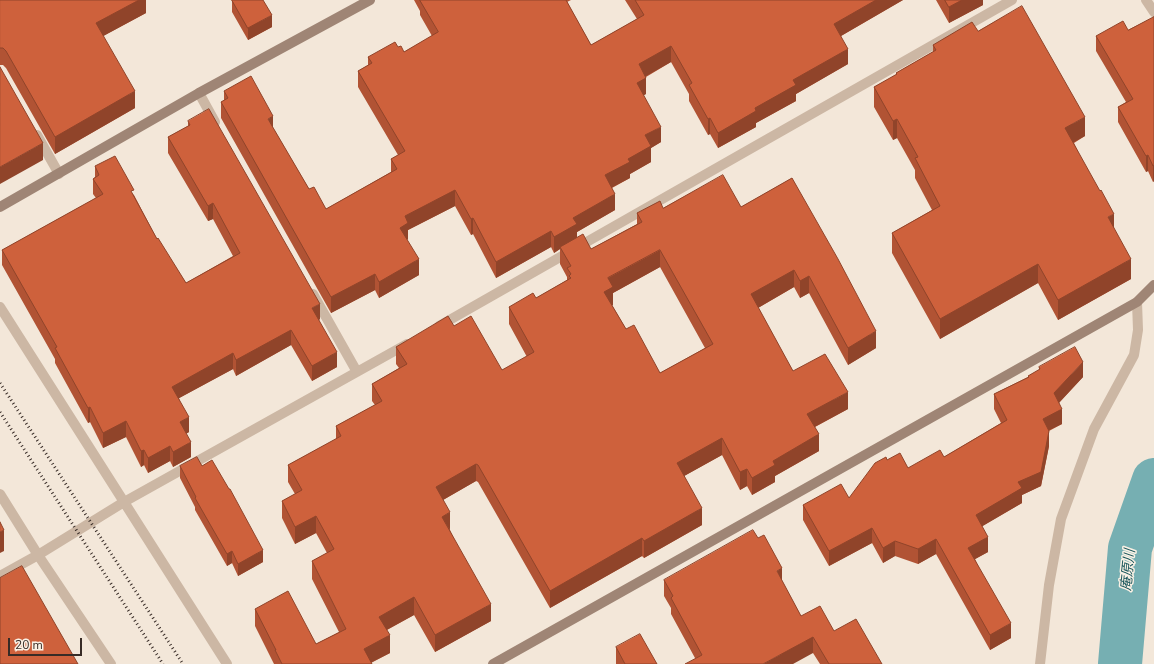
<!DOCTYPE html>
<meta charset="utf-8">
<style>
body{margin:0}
#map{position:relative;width:1154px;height:664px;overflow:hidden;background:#f3e7d9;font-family:"Nunito Sans",sans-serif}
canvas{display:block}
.scale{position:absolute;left:8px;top:638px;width:74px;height:18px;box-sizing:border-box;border:2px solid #372b26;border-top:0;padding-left:5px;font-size:12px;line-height:14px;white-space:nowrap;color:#372b26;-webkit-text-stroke:3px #faf1e5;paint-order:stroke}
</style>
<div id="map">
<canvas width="1154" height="664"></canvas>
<div class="scale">20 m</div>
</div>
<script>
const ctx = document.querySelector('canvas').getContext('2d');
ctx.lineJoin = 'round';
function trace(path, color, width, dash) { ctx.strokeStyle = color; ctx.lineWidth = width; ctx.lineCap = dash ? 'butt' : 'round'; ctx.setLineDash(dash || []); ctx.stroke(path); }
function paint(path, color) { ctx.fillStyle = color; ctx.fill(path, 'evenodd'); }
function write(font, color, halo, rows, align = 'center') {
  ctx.font = font + ' "Nunito Sans","Noto Sans JP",sans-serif'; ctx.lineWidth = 3; ctx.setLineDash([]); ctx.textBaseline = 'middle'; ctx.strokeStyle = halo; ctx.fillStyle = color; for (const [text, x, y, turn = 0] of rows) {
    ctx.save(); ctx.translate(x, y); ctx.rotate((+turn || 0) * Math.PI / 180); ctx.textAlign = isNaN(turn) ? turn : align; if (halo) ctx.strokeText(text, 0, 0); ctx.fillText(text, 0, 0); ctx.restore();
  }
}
trace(new Path2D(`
 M1120,664L1130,548L1154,480`), '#76afb2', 44);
trace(new Path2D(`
 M1146,0L1154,12
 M199,93L215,122
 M37,135L59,174
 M313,294L357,372
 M0,307L227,664
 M439,326L1012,0
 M0,494L38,555L111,664
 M0,576L38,555L124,502L407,344
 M1040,664L1049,585L1061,519L1094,429L1134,355L1138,330L1137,302`), '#ccb7a4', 10);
trace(new Path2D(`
 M0,207L199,93L370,0
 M493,664L1137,302L1154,285`), '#9f8575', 10);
trace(new Path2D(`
 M0,383L183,664
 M0,412L163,664`), '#372b26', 3, [1, 3]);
paint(new Path2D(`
 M0,0H146V13L103,36L135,108L55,154L6,68L3,65H0Z
 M232,0L272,27L248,40L232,12Z
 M414,0H571L567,2L591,45L637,19L625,0H903L841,36L848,64L796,94V101L756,123V127L718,148L710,134L708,135L689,101V94L671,62L646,77V94L643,95L661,142L651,148V162L630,174V178L612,188L615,210L577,232V237L591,249L637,224V213L663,208L741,207L792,178L876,348L848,365L809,293L800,298L794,287L758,308L793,371L848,409L815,427L819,451L775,476V482L752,495L747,486L740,490L722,455L684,476L702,525L644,558L642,556L550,608L478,482L476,481L443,500L450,530L491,621L435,652L414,615L387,630L390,653L371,663L372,664H274L255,626V609L316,644L339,632L312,579V561L327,553L316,533L295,544L282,518V501L295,494L288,482V465L336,439V426L375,405L372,401V384L399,368L396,364V347L454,326L502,370L527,357L509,324V307L536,298L567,280V277L560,264V249L554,253L551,247L496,278L473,234L471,235L455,206L408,230V239L407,240L419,275L379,298L375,290L331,313L221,118V102L224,100V91L273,128L309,189L326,209L391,172V159L398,155L358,87V71L368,65V57L398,47L404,52L432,36L420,15V11ZM660,267L705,348L660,373L626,329L612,305H613V293Z
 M936,0H983V5L949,23Z
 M1154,17V181L1153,182L1148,171L1146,172L1118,122V107L1126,102L1096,51V36L1128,30Z
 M978,31L1085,136L1074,143L1114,229L1131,279L1058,320L1038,283L940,339L892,253V233L932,210L915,178V170L897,138L893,140L874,107V87L896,75V73L933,52V45Z
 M188,121L320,319L319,320L337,367L312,381L291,345L236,376L233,369L179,398L189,432L186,434L191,457L173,467L170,461L148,473L144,465L141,467L126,437L103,448L90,422L88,423L55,363V359L2,265V250L96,198L93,194V179L95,177V166L134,195L157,239L186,283L233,256L213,219L208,221L168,153V137L188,126Z
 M1039,367L1083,377L1059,403L1062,424L1049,431V446L1041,486L1022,495V503L982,526L988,552L975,559L1011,638L990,650L936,554L918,564L895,556L883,563L872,543L829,566L803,520V505L849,498L887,460L908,468L944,457L1001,423L994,409V394L1028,377V376L1039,370Z
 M180,466H202L263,562L238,576L232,563L227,566L195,510V507L180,478Z
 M664,580L782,581L801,616L834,631L882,664H820L813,653L695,658L671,614V608L664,596Z
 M616,647L657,664H616Z`), '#b15334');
paint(new Path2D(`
 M139,0H146V13L96,40V23Z
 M876,0H903L834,40V24Z
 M962,0H983V5L949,23V7Z
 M272,15V27L248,40V28Z
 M671,46V62L639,80V64Z
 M848,49V64L796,94V101L756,123V127L718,148V133L793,80Z
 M646,78V94L637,99V83Z
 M135,91V108L55,154V137Z
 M273,116V132L268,119Z
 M1085,117V136L1065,147V128Z
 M710,118V134L708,135V119Z
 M897,119V138L893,140V121Z
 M661,127V142L651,148V162L630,174V178L605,191V175L628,159L645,135Z
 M43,143V160L0,184V167Z
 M1148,155V171L1146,172V156Z
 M1154,165V181L1153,182V166Z
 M455,190V206L408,230V239L400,244V228L405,216Z
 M615,194V210L577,232V240L560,247V249L554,253V237L573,218Z
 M213,203V219L208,221V206Z
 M1114,214V233L1108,217Z
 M473,218V234L471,235V219Z
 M551,231V247L496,278V262Z
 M660,250V267L613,293V305L604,309V292L608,278Z
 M419,259V275L379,298V282Z
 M1131,259V279L1058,320V300Z
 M1038,264V283L940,339V319Z
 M794,270V287L751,312V294Z
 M375,274V290L331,313V297Z
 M809,276V293L800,298V281Z
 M320,304V319L312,324V308Z
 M291,330V345L236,376V360Z
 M876,331V348L848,365V348Z
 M337,352V367L312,381V366Z
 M233,353V369L172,402V387Z
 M1083,362V377L1054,408V393Z
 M848,392V409L807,431V414Z
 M90,407V422L88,423V408Z
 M1062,409V424L1043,433V419Z
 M189,417V432L180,437V422Z
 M126,421V437L103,448V433Z
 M1049,431V446L1041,486L1022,495V503L976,530V515L1018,482Z
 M819,434V451L775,476V482L752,495V478L773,461Z
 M722,438V455L677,480V463Z
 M191,442V457L173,467V452Z
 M170,446V461L148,473V458Z
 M144,450V465L141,467V451Z
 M476,464V481L436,504V487Z
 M747,469V486L740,490V472Z
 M702,508V525L644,558V541Z
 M450,512V530L442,517Z
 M316,516V533L295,544V527Z
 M872,528V543L829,566V551Z
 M4,530V551L0,553V532Z
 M988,537V552L968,563V548Z
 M642,538V556L550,608V591Z
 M936,539V554L918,564V549Z
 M895,541V556L883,563V548Z
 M263,550V562L238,576V564Z
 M232,551V563L227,566V554Z
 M782,568V584L777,571Z
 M414,597V615L379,634V617Z
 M491,604V621L435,652V635Z
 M1011,623V638L990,650V635Z
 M390,635V653L368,664L364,649Z
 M813,637V653L793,664H763Z`), '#90442a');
const building = new Path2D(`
 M0,0H139L96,23L135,91L55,137L6,51L3,48H0Z
 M232,0H263L272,15L248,28Z
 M420,0H566L591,45L644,15L635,0H876L834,24L848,49L793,80L796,85L755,108L756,111L718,133L710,118L708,119L689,85L692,83L671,46L639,64L646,78L637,83L661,127L645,135L651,146L628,159L630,162L605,175L615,194L573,218L577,224L554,237L551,231L496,262L473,218L471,219L455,190L405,216L408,223L400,228L419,259L379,282L375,274L331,297L221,102L228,98L224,91L251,76L273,116L268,119L309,189L314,187L326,209L397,169L391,159L405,151L358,71L372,63L368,57L395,42L398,47L401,46L404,52L438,32Z
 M945,0H962L949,7Z
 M1022,6L1085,117L1065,128L1100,191L1101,190L1114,214L1108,217L1131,259L1058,300L1038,264L940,319L892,233L940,206L915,158L918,157L897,119L893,121L874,87L897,74L896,73L936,50L933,45L972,22L978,31Z
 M1154,17V165L1153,166L1148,155L1146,156L1118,107L1133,99L1096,36L1123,21L1128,30Z
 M0,67L43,143L0,167Z
 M209,109L320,304L312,308L337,352L312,366L291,330L236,360L233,353L172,387L189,417L180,422L191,442L173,452L170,446L148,458L144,450L141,451L126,421L103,433L90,407L88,408L55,348L57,347L2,250L103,194L93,179L99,175L95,166L115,156L134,190L131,191L157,239L158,238L186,283L240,253L213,203L208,206L168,137L190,125L188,121Z
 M723,175L741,207L792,178L838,259L876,331L848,348L809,276L800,281L794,270L751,294L793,371L825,354L848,392L807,414L819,434L773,461L775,465L752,478L747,469L740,472L722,438L677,463L702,508L644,541L642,538L550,591L478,465L476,464L436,487L450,512L442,517L491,604L435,635L414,597L379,617L390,635L364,649L372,664H282L275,650H276L255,609L288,591L316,644L346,629L312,561L334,549L316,516L295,527L282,501L302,490L288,465L341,436L336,426L382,401L372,384L407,364L396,347L448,316L454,326L471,316L502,370L534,352L509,307L533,293L536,298L571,278L569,276L571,274L567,268L571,266L560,247L583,234L591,249L642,222L637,213L660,201L663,208ZM660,250L713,344L660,373L634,325L626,329L604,292L613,287L608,278Z
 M1075,347L1083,362L1054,393L1062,409L1043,419L1049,431L1041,472L1018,482L1022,488L976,515L988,537L968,548L1011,623L990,635L936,539L918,549L895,541L883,548L872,528L829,551L803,505L841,484L849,498L875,463L886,457L887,460L900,453L908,468L940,450L944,457L1007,420L994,394L1029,377L1028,376L1040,369L1039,367Z
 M197,457L202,466L212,460L229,489H230L263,550L238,564L232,551L227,554L195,498L196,497L180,466Z
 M0,522L4,530L0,532Z
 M753,530L758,538L764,535L782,568L777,571L801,616L820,606L834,631L856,619L882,664H829L813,637L763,664H685L702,655L671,598L673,596L664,580Z
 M22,566L78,664H0V578Z
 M640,634L657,664H625L616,647Z`);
paint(building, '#ce613c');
trace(building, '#90442a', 1);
write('italic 14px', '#19565b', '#faf1e5', [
 ["庵原川",1129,570,-84]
]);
</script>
